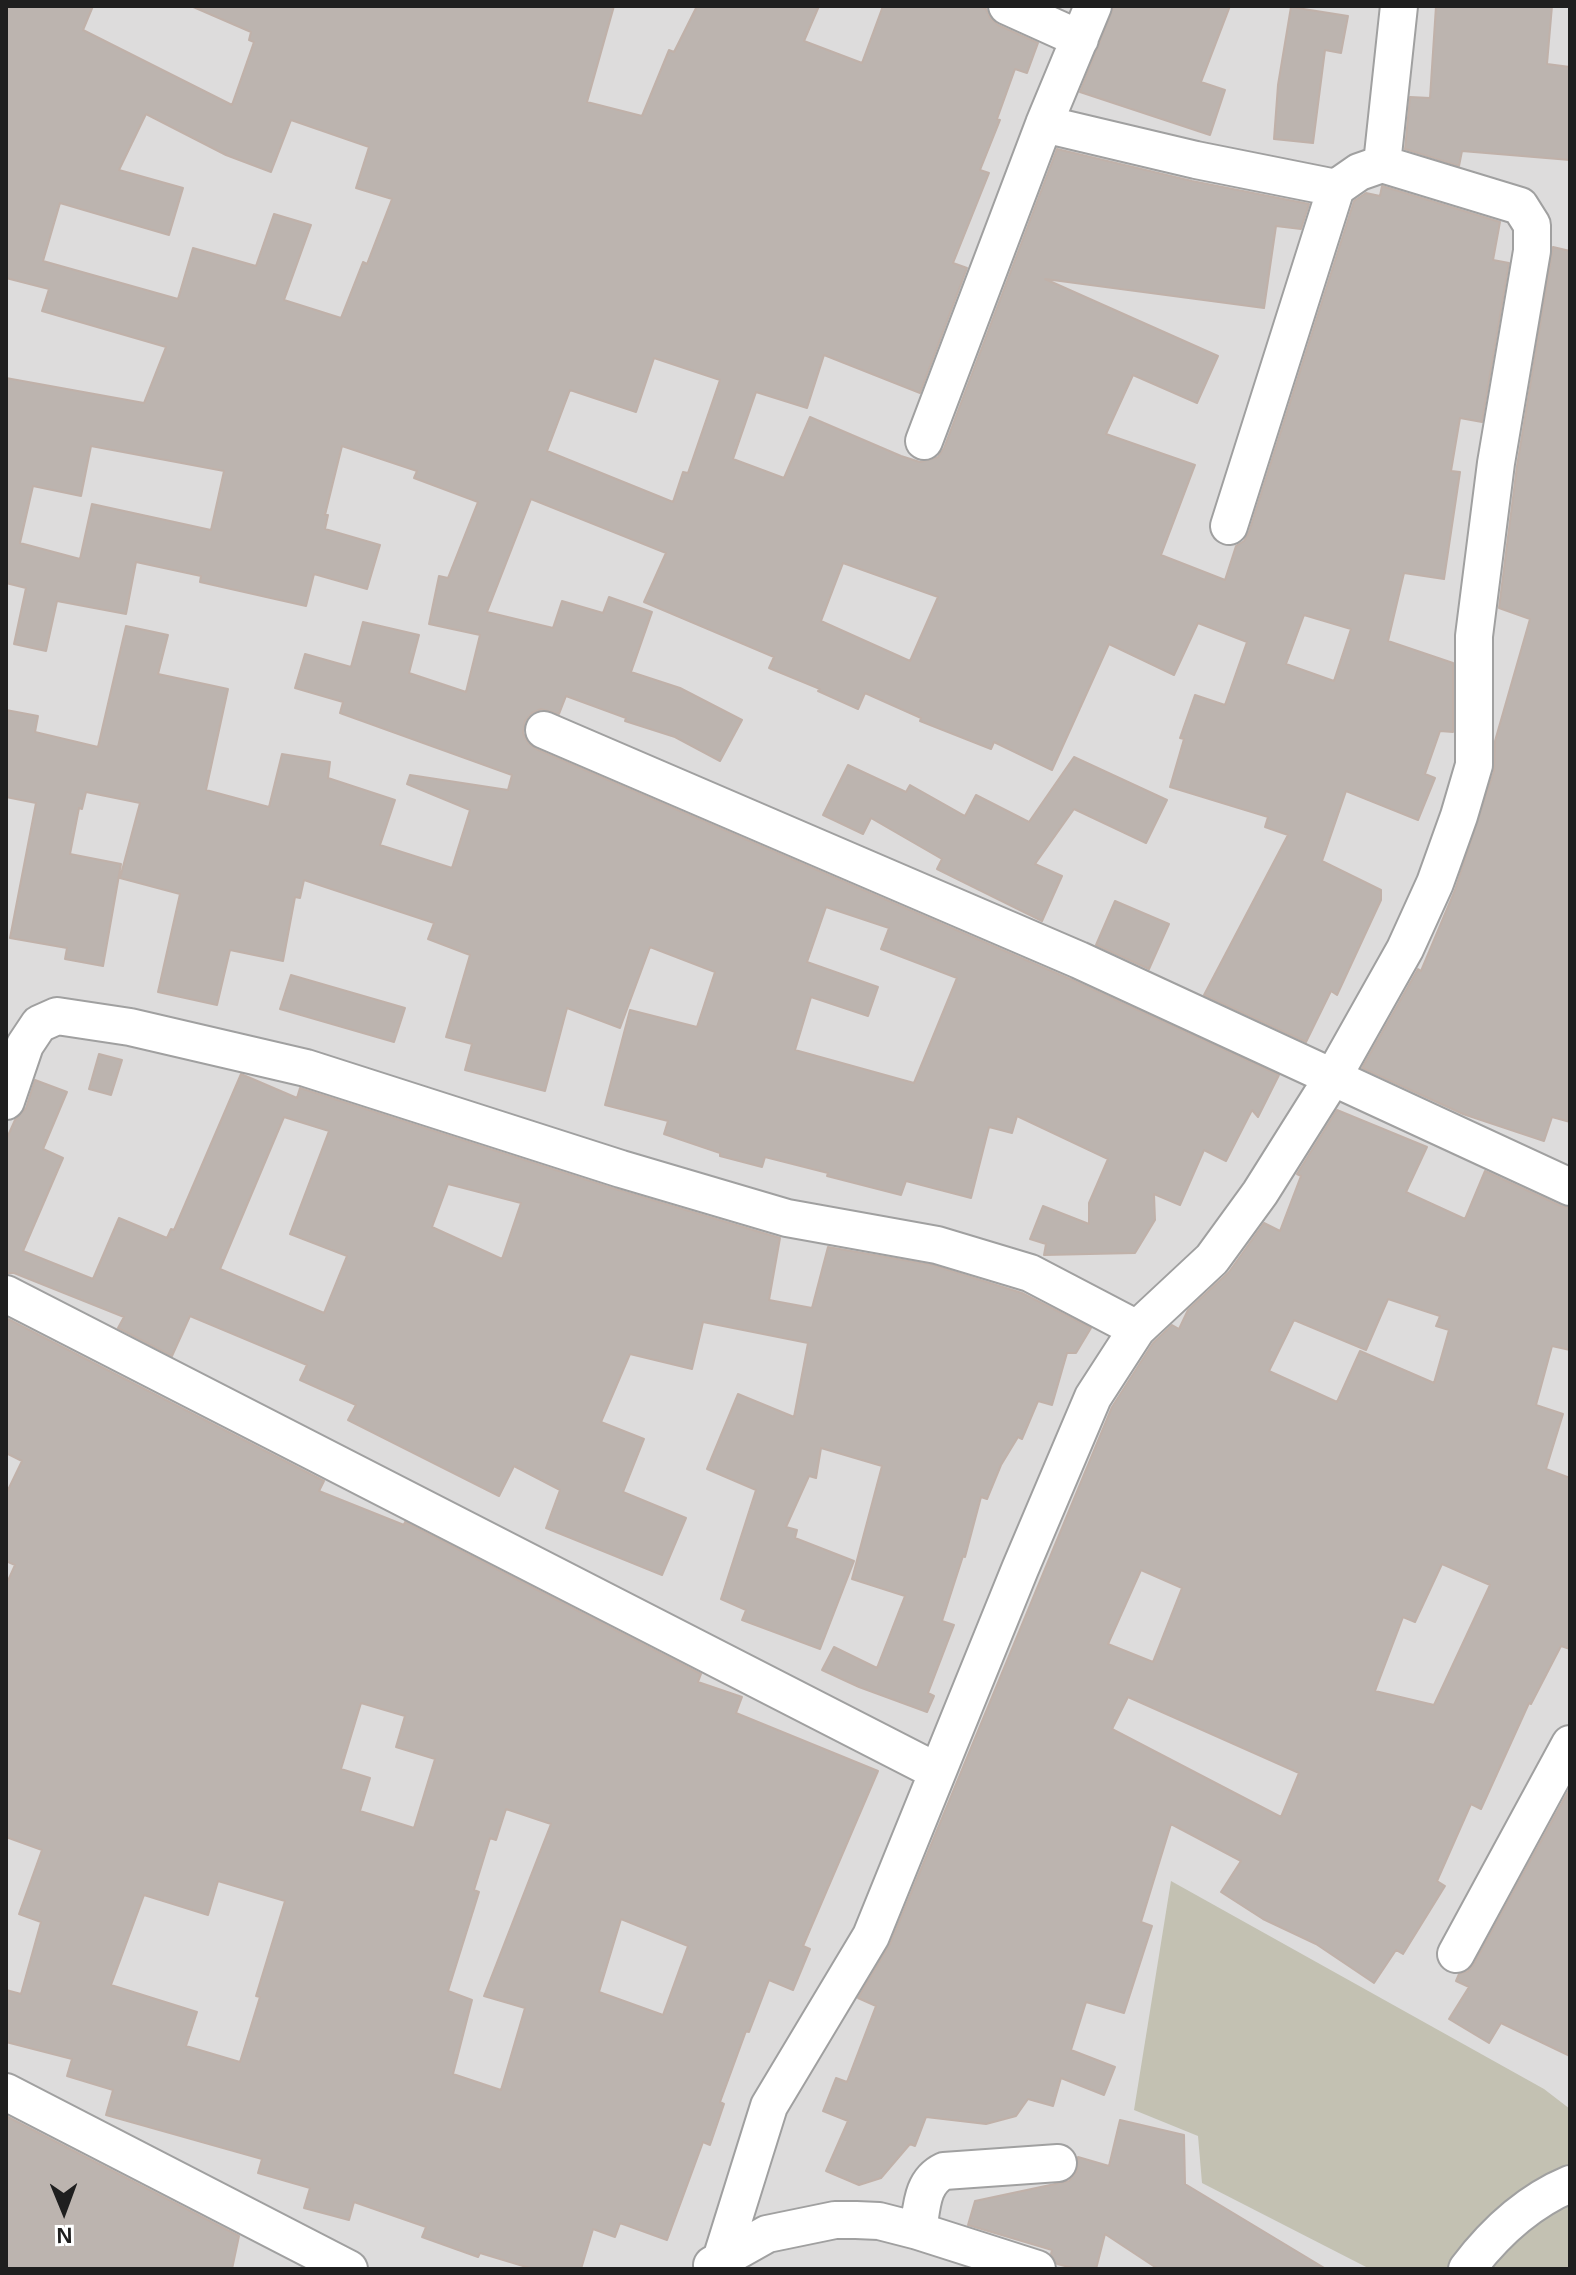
<!DOCTYPE html>
<style>
body{margin:0}
#map{position:relative;width:1576px;height:2275px;overflow:hidden;background:#efebe6;font-family:Helvetica,sans-serif}
canvas{display:block}
.frame{position:absolute;inset:0;border:8px solid #1f1f1f;pointer-events:none}
.north{position:absolute;left:24px;top:2171px;width:80px;height:80px;-webkit-text-stroke:6px #fff;paint-order:stroke;rotate:179deg;font-size:22px;font-weight:700;line-height:32px;text-align:center;color:#1f1f1f}
.north::after{content:'';display:block;margin:auto;width:28px;height:36px;background:#1f1f1f;clip-path:polygon(50% 0,100% 100%,50% 72%,0 100%)}
</style>
<div id="map">
<canvas width="1576" height="2275"></canvas>
<div class="frame"></div>
<div class="north">N</div>
</div>
<script>
const ctx = document.querySelector('canvas').getContext('2d');
ctx.lineJoin = 'round';
function paint(path, color) { ctx.fillStyle = color; ctx.fill(path, 'evenodd'); }
function trace(path, color, width, dash) { ctx.strokeStyle = color; ctx.lineWidth = width; ctx.lineCap = dash ? 'butt' : 'round'; ctx.setLineDash(dash || []); ctx.stroke(path); }
paint(new Path2D(`
 M6,6H1570V2269H6Z`), '#dddcdc');
paint(new Path2D(`
 M1171,1881L1544,2089L1570,2109V2269H1370L1202,2183L1198,2136L1134,2110Z`), '#c3c1b2');
const building = new Path2D(`
 M6,6H93L83,30L232,105L254,42L249,40L251,32L191,6H614L587,102L642,116L669,50L674,52L697,6H819L804,41L862,63L883,6H979L986,9L990,18L998,25L1038,43L1027,73L1015,69L997,119L1000,120L980,170L989,173L953,263L967,268L920,393L824,355L807,408L756,392L733,459L784,478L810,417L901,456L920,462L938,457L944,448L1057,149L1192,181L1309,204L1301,229L1276,226L1264,308L1045,279L1218,356L1197,403L1133,375L1106,434L1195,465L1161,555L1225,580L1236,546L1244,541L1249,532L1354,201L1366,193L1380,196L1382,186L1500,222L1493,260L1509,263L1482,422L1460,418L1451,471L1460,472L1444,579L1404,573L1388,641L1453,663V732L1440,731L1425,774L1435,778L1418,820L1346,791L1322,861L1381,890V900L1337,995L1331,991L1306,1042L1204,995L1288,835L1265,827L1268,817L1170,787L1184,739L1180,738L1195,695L1225,705L1247,642L1198,623L1174,675L1109,644L1052,770L994,742L991,749L920,721L921,718L865,693L858,709L818,691L820,689L769,668L774,657L644,602L666,553L531,499L487,612L553,628L562,601L603,613L609,597L652,612L631,672L680,688L742,720L720,761L675,737L625,721L626,718L566,696L559,714L541,709L532,713L525,721L523,733L528,743L536,749L1070,979L1279,1075L1258,1117L1252,1110L1226,1161L1204,1150L1180,1205L1154,1194L1155,1220L1135,1253L1044,1255L1046,1244L1030,1239L1043,1206L1089,1224V1203L1108,1159L1017,1116L1012,1133L989,1127L971,1198L906,1181L901,1195L827,1176L828,1173L765,1157L762,1167L720,1156V1153L664,1134L668,1121L605,1105L630,1010L697,1027L715,972L650,947L620,1028L567,1008L545,1091L465,1070L472,1044L446,1037L470,955L428,939L434,923L304,880L300,898L295,897L283,961L230,950L217,1005L158,992L180,894L120,878L140,803L86,792L82,809L79,808L70,854L121,864L103,966L65,959L67,948L10,938L36,803L6,797V710L38,716L35,732L98,747L126,626L168,635L158,674L228,689L206,790L269,807L282,754L330,762L328,778L395,800L380,845L452,868L470,810L407,784L410,775L508,790L512,775L340,713L343,702L295,688L305,654L351,667L363,622L419,635L409,673L466,692L480,635L429,624L439,576L448,578L478,502L414,478L417,471L342,446L325,515H328L325,529L380,545L367,589L314,574L306,606L200,582L201,576L136,562L126,614L57,601L46,651L14,644L26,588L6,583V378L144,403L166,347L42,311L49,289L6,278ZM146,114L226,155L271,172L291,120L369,147L356,188L392,199L367,264L363,262L341,318L284,300L311,225L274,214L256,266L193,248L178,299L43,261L60,203L169,235L183,188L119,170ZM654,358L720,380L688,473L683,472L673,502L547,451L570,390L636,412ZM91,446L224,471L211,530L92,504L80,559L20,543L33,486L81,496ZM843,563L938,597L910,661L821,621ZM1304,615L1351,629L1334,681L1286,664ZM826,907L889,928L881,949L957,978L914,1083L795,1050L811,997L868,1016L878,987L807,962Z
 M1114,6H1230L1201,82L1225,90L1210,135L1080,92Z
 M1436,6H1552L1547,64L1570,67V160L1462,151L1459,166L1405,149L1410,97L1430,98Z
 M1291,7L1348,16L1341,53L1325,50L1313,143L1274,139L1278,85Z
 M1553,247L1570,251V1122L1552,1117L1544,1141L1463,1114L1362,1068L1418,969L1421,971L1455,890L1494,771L1495,741L1530,619L1499,608L1517,466Z
 M1074,757L1167,800L1146,843L1074,809L1035,864L1062,876L1042,921L937,869L942,859L871,818L863,834L823,815L848,765L906,792L910,785L965,816L976,795L1029,822Z
 M1115,901L1169,924L1149,969L1096,945Z
 M291,975L405,1008L394,1042L280,1009Z
 M99,1054L122,1060L111,1095L89,1089Z
 M241,1074L297,1098L300,1088L615,1189L780,1238L769,1300L812,1308L828,1247L932,1265L1022,1293L1091,1328L1076,1353H1067L1052,1405L1038,1401L1022,1439L1018,1437L1001,1465L987,1499L981,1497L965,1557L963,1556L942,1621L954,1625L928,1693L934,1696L927,1712L859,1687L822,1670L834,1647L877,1668L905,1596L852,1579L882,1466L821,1448L816,1478L809,1476L786,1527L797,1530L795,1538L854,1561L820,1649L742,1620L746,1610L721,1599L756,1490L707,1469L738,1394L794,1417L808,1343L703,1322L692,1369L630,1354L601,1422L644,1439L623,1492L686,1518L662,1575L546,1528L560,1490L514,1466L499,1496L348,1420L356,1405L300,1380L307,1365L190,1316L172,1356L118,1328L124,1317L14,1273H6V1140L15,1120L26,1108L35,1080L67,1092L43,1149L63,1158L23,1251L93,1279L119,1218L167,1238L171,1229L174,1230ZM284,1117L329,1131L290,1234L347,1256L324,1313L220,1269ZM448,1184L521,1203L502,1259L432,1227Z
 M1337,1110L1427,1147L1406,1192L1465,1219L1485,1171L1561,1206L1570,1208V1350L1552,1346L1536,1405L1563,1414L1546,1469L1570,1478V1649L1561,1646L1531,1704L1529,1703L1481,1809L1471,1804L1437,1881L1445,1886L1403,1954L1396,1950L1374,1983L1316,1944L1263,1919L1221,1892L1241,1861L1171,1824L1141,1922L1152,1926L1124,2013L1086,2002L1071,2050L1115,2067L1104,2095L1061,2078L1053,2106L1028,2099L1016,2116L986,2124L926,2117L915,2146L910,2144L881,2178L859,2185L826,2171L848,2121L823,2111L836,2078L847,2082L876,2006L858,1998L890,1944L1112,1407L1153,1343L1172,1325L1179,1329L1188,1310L1229,1272L1264,1223L1280,1231L1301,1176L1297,1174ZM1388,1299L1440,1316L1436,1326L1449,1330L1434,1383L1360,1351L1337,1402L1269,1371L1294,1320L1366,1350ZM1442,1564L1490,1585L1434,1705L1375,1691L1403,1617L1415,1622ZM1141,1570L1182,1588L1153,1662L1108,1644ZM1128,1697L1299,1773L1281,1817L1112,1729Z
 M6,1318L324,1481L319,1491L404,1525L405,1522L701,1674L698,1682L742,1697L736,1713L878,1771L803,1946L810,1949L793,1990L769,1980L749,2032L746,2031L720,2102L724,2104L710,2145L703,2142L667,2240L620,2223L615,2237L593,2229L581,2269H533L480,2253L478,2257L422,2237L426,2227L354,2202L349,2220L304,2208L310,2188L258,2173L262,2159L106,2115L113,2090L67,2076L72,2059L6,2042V1990L21,1994L41,1922L19,1914L42,1850L6,1837V1585L15,1565L6,1561V1494L22,1461L6,1453ZM361,1703L405,1716L396,1747L435,1759L414,1828L360,1811L370,1778L341,1769ZM506,1809L551,1824L484,1996L525,2008L501,2090L453,2074L472,2000L448,1991L479,1892L474,1890L490,1838L496,1840ZM218,1881L285,1901L256,1996L260,1997L240,2062L186,2046L197,2012L111,1985L144,1895L208,1915ZM621,1919L688,1946L663,2015L599,1992Z
 M1570,1788V2056L1501,2023L1489,2043L1449,2019L1469,1987L1456,1981L1459,1974L1468,1971L1474,1964Z
 M6,2116L239,2236L232,2269H6Z
 M1120,2120L1184,2135L1185,2184L1326,2269H1158L1105,2234L1096,2269H1077L1057,2264L1051,2254L1052,2250L968,2225L975,2201L1069,2181L1077,2171L1078,2157L1109,2166Z`);
paint(building, '#bcb4af');
trace(building, '#c0b1a9', 2);
const street = new Path2D(`
 M1007,6L1080,39
 M1044,124L1196,160L1336,188L1359,172L1382,164L1399,6
 M924,441L1044,124L1093,6
 M1229,526L1336,188
 M544,730L1079,960L1570,1187
 M6,1101L25,1045L39,1024L57,1016L130,1027L306,1068L621,1169L787,1218L937,1245L1030,1273L1137,1329
 M6,1294L936,1771
 M1456,1954L1570,1744
 M6,2092L349,2269
 M918,2231C922,2208 921,2182 944,2171L1058,2163
 M712,2265L767,2234L835,2220H856L879,2221L918,2231L1037,2269
 M718,2269L769,2106L871,1936L1020,1569L1093,1397L1137,1329L1212,1259L1260,1193L1333,1077L1405,949L1435,883L1459,816L1474,765V636L1496,463L1532,251V225L1520,206L1382,164
 M1467,2269C1495,2232 1527,2202 1570,2184`);
trace(street, '#a0a0a0', 40);
trace(street, '#fff', 36);
</script>
